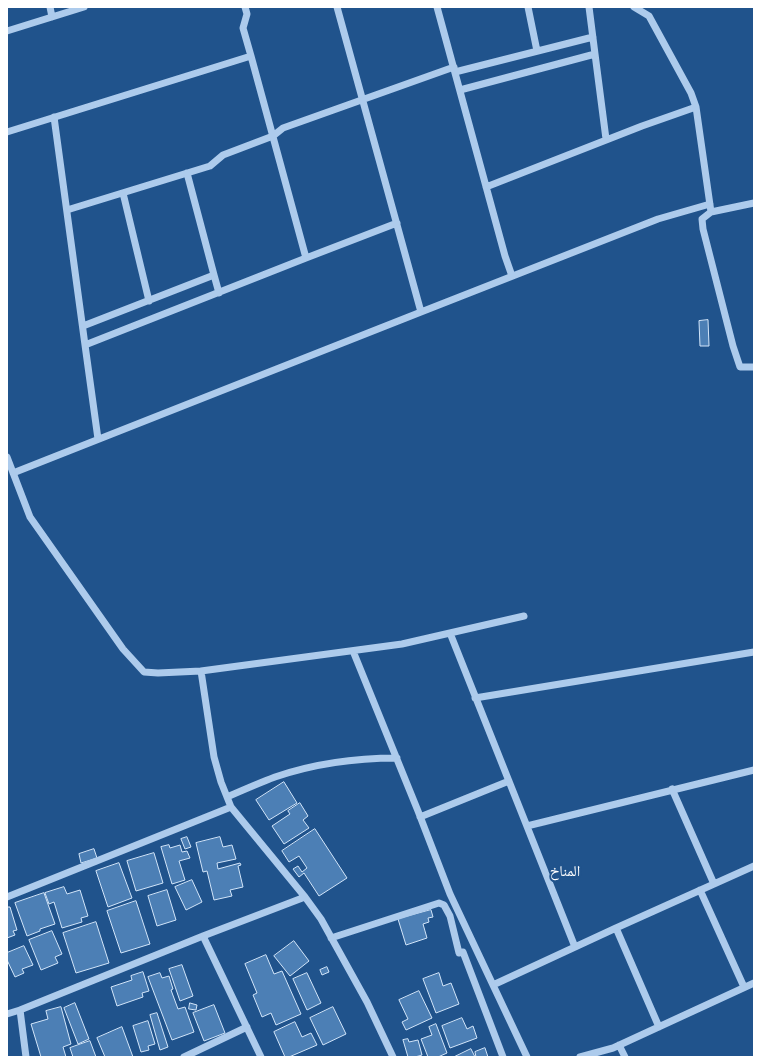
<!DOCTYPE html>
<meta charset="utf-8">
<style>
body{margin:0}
#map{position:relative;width:761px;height:1064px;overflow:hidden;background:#20538c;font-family:Helvetica,sans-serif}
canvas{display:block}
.frame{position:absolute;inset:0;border:8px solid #fff;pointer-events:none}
</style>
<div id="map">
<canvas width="761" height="1064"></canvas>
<div class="frame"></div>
</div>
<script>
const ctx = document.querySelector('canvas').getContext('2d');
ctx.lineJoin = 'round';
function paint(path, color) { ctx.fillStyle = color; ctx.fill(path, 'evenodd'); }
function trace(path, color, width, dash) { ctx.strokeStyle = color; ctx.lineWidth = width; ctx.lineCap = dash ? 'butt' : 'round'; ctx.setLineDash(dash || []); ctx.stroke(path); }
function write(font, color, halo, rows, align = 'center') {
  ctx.font = font + ' Helvetica,"Noto Naskh Arabic",sans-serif'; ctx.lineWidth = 4; ctx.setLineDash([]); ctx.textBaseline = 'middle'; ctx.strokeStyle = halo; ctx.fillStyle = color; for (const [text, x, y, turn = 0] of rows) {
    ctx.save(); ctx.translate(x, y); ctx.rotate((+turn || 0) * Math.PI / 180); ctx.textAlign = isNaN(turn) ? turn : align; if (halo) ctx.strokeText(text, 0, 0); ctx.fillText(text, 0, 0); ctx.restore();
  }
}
const building = new Path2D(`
 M708,320L709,346H700L699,321Z
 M284,782L297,803L269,820L256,800Z
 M300,803L308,816L303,820L309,828L284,844L272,826L290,814L288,811Z
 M315,829L347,878L319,896L304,873L299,877L293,869L298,866L302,872L307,868L299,856L289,862L282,851Z
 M187,837L191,847L185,849L181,839Z
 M220,837L223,847L232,845L236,859L217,863L218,869L240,863L241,865L238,866L243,887L230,890L232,896L214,900L207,871L203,872L196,843Z
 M169,845L170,848L180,845L182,852L187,851L190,858L179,861L185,880L172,884L161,847Z
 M94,849L97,858L81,863L79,854Z
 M154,853L163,883L136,891L127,861Z
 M119,863L132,898L108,907L96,871Z
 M192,880L202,902L186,910L175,887Z
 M64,887L67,894L80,890L88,916L81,918L82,922L62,928L54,902L49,904L45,893Z
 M167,890L176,920L157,926L148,896Z
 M44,893L55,924L40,929V931L27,936L15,903Z
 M136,901L150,944L121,953L107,911Z
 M7,907H10L17,930L13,931L15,935L7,938Z
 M431,910L433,917L428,918L429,922L423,924L427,938L406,945L398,919Z
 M96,922L109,963L76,973L63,933Z
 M52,931L62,954L55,957L58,963L41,970L29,940Z
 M294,941L309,961L290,976L274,956Z
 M24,946L33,965L22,969L24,973L15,977L7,960V953Z
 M266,955L274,974L282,971L301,1014L276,1025L271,1013L262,1017L253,995L257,993L245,964Z
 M182,965L193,996L180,1001L169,969Z
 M327,967L329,972L322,975L320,970Z
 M143,972L149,991L142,993L143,997L117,1006L111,987L132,980L131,976Z
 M160,973L162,978L169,976L173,989L171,990L178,1009L185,1007L194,1032L172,1040L148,977Z
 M307,973L321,1003L307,1010L293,979Z
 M439,973L443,986L451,983L459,1004L436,1013L423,979Z
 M419,991L432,1018L406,1030L402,1022L408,1019L399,1000Z
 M75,1003L89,1039L78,1044L64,1008Z
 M190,1003L197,1005L196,1010L189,1009Z
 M214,1005L225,1033L204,1041L193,1013Z
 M61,1007L71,1044L63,1047L66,1057H41L31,1024L48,1019L46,1011Z
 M333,1007L346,1034L323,1045L310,1018Z
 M157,1013L168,1047L160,1050L150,1015Z
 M462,1018L467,1029L473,1026L477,1038L450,1048L442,1026Z
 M148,1021L155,1044L148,1046L149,1050L141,1052L133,1026Z
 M295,1022L302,1037L311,1033L317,1045L289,1057H285L274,1032Z
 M436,1024L447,1053L438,1057H428L421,1039L432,1035L429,1027Z
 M122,1027L133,1057H105L97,1038Z
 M408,1039L409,1042L418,1040L422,1055L415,1057H408L403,1040Z
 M90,1041L96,1057H73L70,1048Z
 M485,1048L488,1057H476L475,1052Z
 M471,1049L475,1057H454Z`);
paint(building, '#4c7fb5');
trace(building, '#d2e5f9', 1);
trace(new Path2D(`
 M50,7L52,17
 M245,7L247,14L243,28L251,56
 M337,7L421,312L658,219L710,204
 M437,7L505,256L512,276
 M528,7L537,51
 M634,7L649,16L691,93L696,107L711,212
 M7,31L84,7
 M595,54L606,139
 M455,72L593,37
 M460,90L595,54L589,7
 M7,132L251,56L306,258L85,345L54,117
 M486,187L642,126L696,107
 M123,193L149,301
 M754,203L711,212L702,219L703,229L733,346L740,367H754
 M67,210L210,166L223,155L273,136L283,128L454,67
 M306,258L397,223
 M214,275L219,293
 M83,326L214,275L187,173
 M85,345L98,439
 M7,457L30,517L123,649L144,672L158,673L201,671L214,757L221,782L231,807L305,897L321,919L367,1002L393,1057
 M13,473L421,312
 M450,633L575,947
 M353,651L418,811L450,894L527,1057
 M201,671L402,644L524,616
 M475,698L754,652
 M672,789L714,884
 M227,797C243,790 259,783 275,777C313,764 357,758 397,758
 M420,817L509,781
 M527,826L754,770
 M700,890L744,987
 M7,897L231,807
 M616,928L754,866
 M203,936L261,1057
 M331,938L439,903L444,905L450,916L459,953L463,952L503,1057
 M493,985L616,928L659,1027
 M7,1014L20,1010
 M619,1045L625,1057
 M26,1057L20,1010L203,936L305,897
 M184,1057L247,1027
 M580,1057L613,1048L754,983`), '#adcbec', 7);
write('15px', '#fff', '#20538c', [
 ["المناخ",565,872]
]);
</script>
